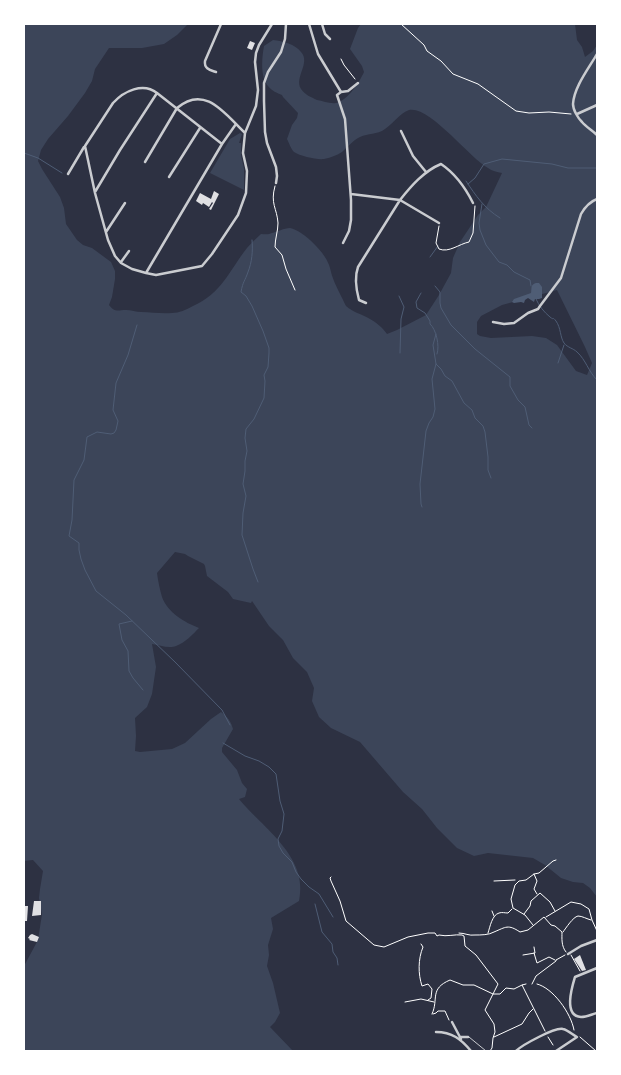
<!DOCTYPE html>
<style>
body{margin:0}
#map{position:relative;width:621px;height:1075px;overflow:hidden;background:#2d3142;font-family:"Noto Sans",sans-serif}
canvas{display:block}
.frame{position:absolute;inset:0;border:25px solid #fff;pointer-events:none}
</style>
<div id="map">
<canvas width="621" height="1075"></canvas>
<div class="frame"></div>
</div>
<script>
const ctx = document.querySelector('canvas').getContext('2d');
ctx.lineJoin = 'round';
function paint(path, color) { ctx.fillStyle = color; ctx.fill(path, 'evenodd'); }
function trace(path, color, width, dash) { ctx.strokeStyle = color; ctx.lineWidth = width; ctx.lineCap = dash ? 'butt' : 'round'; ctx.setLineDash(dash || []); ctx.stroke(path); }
paint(new Path2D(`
 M24,24H188L177,35L164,44L142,48H109L95,69L92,81L85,93L68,116L48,139L41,150L38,161L42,169L60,197L64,208L66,224L77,240L83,245L92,248L111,262L115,271V279L112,297L109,305C115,313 118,310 126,310C131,310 136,312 141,312C151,312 161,314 172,313C179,313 186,310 193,306C222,293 229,271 247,248C251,243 256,239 261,234C265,234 268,235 272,233C277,232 284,228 290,228C304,231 327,254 330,268C332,278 336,286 341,296C343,299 344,303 346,306C352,312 362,314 370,319C377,323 382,327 387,334L397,330L426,315L439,295L451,273L453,258L460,242L478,215L486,207L502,173C497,172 492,171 488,168C470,158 429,105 409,110C400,113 393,124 385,129C377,135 368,133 360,137C352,141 348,147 342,152C338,155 329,158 324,159C317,160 300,156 294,152C291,149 289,143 287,139L292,125L297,118L298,113L283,97L282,95C277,93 272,91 268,86C260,77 262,57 264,46L273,40C283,41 295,44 301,52C311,63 294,77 301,89C305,95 311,97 317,100C323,101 330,104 336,103C348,100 359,83 364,72L362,66L350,49L358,28L361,24H575L577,40L582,47L585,57L593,51L597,45V902V897L590,888L583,883L573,882L561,878L545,865L533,858L488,853L474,856L457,848L437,828L422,809L403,792L360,742L331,728L319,717L312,701L314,688L307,672L293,658L283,640L269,626L252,601L251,603L233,599L228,592L207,576L205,566L204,564L188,556L185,554L175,552L157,573C158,581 160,590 162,597C168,613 184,622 199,628C193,634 185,643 176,646C169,649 159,645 152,644L156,667L152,694L147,707L135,718L136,736L135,751L140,752L172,749L185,743L211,719L221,712C228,717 231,722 233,729L222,748V752L237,770L242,783L247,789L245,797L239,799C263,828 309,857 299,901L271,918L273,929L268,945L269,955L267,966L273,983L280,1013L275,1022L270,1027L293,1051H24V966L38,940L42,914L39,898L40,889L43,871L33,860L24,861ZM557,290L585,347L592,363L587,375L576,371L557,345L546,338L532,336L491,338L480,336L477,334V322L481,316L502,305Z
 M240,133L242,134L239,143H241V155L244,169V190L210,173L230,139Z`), '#3c4559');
paint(new Path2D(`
 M536,283H539L542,287V298L539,299H535L534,302L528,298L525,300L524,303L521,302L514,303L512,302L514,299L531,293C532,288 530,285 536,283Z`), '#4f5d75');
trace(new Path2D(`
 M24,153L38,158L62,173
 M466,181C476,196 484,208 500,218
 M468,184L475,178L484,164L502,159L552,164L568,168H597
 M482,204L479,223L480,230L486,245L499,262L507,265L514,272L530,280L531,286
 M252,240C253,251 252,262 248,272C245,281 243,281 241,292L246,296L252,306L263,331L269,348V353L268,367L264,375L265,381L264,398L254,419L246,429L245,438L247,451L245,461V471L243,484L246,496L243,513L242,535L253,569L258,582
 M430,257L438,246
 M435,286L440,292V303L441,308L451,325L475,349L510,377V386L518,400L525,407L529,425L532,428
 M421,293L416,302L417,308L425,313L430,321V324C436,329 440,346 437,354
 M399,296L404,307L401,319L400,353
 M536,299C539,306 544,312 550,317C555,321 552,316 556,321C561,328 560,337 564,343C568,348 573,348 577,352C586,360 588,371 597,380
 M137,325L128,355L116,383L113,410L118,421L116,430L114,433L111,434L97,432L87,437L84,460L74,480L72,520L69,536L79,543V550L81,559L85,570L96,591L126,615L175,662L222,710L230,725
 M436,334L433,345L436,364L441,369L445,376L452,381L464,403L472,410L475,418L483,426L485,432L488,457V470L491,478
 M558,363L564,345
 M422,507L421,504L420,484L426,431L429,423L433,417L435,409L432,379L436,364
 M132,621L119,624L122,640L128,651L129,671L133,678L143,690
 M223,743L245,756L259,761L269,767L276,774L280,801L284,814L282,831L278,839L279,846L283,853L292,862L296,872L301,879L309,887L319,894L333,917
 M315,904L322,932L332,944L333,952L337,958L338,965`), '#4f5d75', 1);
paint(new Path2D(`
 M250,41L255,43L252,50L247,48Z
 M214,191L219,194L211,210L209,209L213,203L212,202L209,207L203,203L202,205L196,201L200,193L211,199Z
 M34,901H41V915L32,916Z
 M24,906H28L27,921H24Z
 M32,934L39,937L37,942L29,940L30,939L28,938L30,935Z
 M580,955L586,970L582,971L574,959Z`), '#e0e0e3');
trace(new Path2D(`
 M401,24L424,45L427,51L441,61L453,74L478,84L516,111L529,113L549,112L571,114
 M341,59L344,65L355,79
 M275,186C270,204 277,208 278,223C278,231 275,239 275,247L282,255L286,269L295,290
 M439,226L436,243L439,249C449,253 459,244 469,242L473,233L475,206
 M534,874L537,881L534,889L537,894
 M331,877L330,878L331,881L340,901L346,921L374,945L384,947L408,937L428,933H435L437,936L439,935C447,937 455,934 462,935L464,936L465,946L476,955L498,984L485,1010L494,1024L495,1032L493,1038L492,1048L490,1051
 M494,881L515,880
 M492,911L494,916
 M524,914L530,906L531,901L540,893L550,902L555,911
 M546,917L571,902L581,904L589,909L592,920L597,931
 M533,925L525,915L513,908L511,899L515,885L519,881L526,880L534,874L539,873L553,861L556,860
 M563,932C566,928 573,917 578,916C582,916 587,919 591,920
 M459,933C465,933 469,936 475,935C481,935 489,935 494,932C506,927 508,924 520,932L528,930L544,917L551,925L555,926L562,932C562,938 561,946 566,952
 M488,933C490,927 492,915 499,913C502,912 505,913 508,913L512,909
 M421,944L423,947C418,959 418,974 422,986L428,984L432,989L431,998L428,1000
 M534,953L537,963L549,957L555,960
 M523,955L535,953L534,947
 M571,955L580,971
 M526,984L522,985L545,1031
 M532,984L536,976L556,961V960L565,955
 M537,984C553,988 571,1013 574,1030
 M405,1002L421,999L434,1002
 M432,1014C439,999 429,989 450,980L463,985H474L493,994H500L506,988L514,989L522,985
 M433,1014L436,1013L438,1011H445L449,1020
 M494,1037L522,1024L529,1013L533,1009
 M548,1037L553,1045
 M580,1037L596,1051`), '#fff', 1);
trace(new Path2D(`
 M469,1037L486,1051`), '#caccd0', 1);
trace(new Path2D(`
 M309,24L318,54L341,92L348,91L358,83
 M322,24L325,34L330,39
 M597,54C589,68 574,87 573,104C573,110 578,118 582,122C586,127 592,130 597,135
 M216,72C210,70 204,69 205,61L221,24
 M341,92L337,95L345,119L351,200V220L349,231L343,243
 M577,114L597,105
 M401,131L413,156L426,172
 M222,144L157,93C143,82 124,91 113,103L85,146L95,193L108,240L115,256L121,263L132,269L146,273L156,275L202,266L212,254L238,215L246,193L247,171L243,153L245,133L256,106L258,90L255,62L256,53L259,45L272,24
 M145,162L177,108C205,84 225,114 245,133
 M68,174L84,147
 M169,177L200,128
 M276,183L277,176L276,167L267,143L265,132L264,101V83L268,72L281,52L285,39L286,24
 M95,192L120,150L157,93
 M351,194L400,200L439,223
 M106,232L125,203
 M121,262L129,251
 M146,273L222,144L236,124
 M366,303L359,300C356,289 354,278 358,267L400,200C411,186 424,171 441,164C456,174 465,187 473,203
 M493,322L504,324L514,323L528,313L538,309L540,306L561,278L581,214C585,207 589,202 597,199
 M568,954L581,946L597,940
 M597,968L575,977C572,987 563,1016 581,1017C587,1017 592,1014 597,1013
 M452,1022L461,1039
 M436,1032C452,1032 461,1039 471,1051
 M460,1037H468
 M516,1051C522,1045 555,1027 563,1029C568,1030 573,1035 577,1037L556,1051`), '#caccd0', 2.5);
</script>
